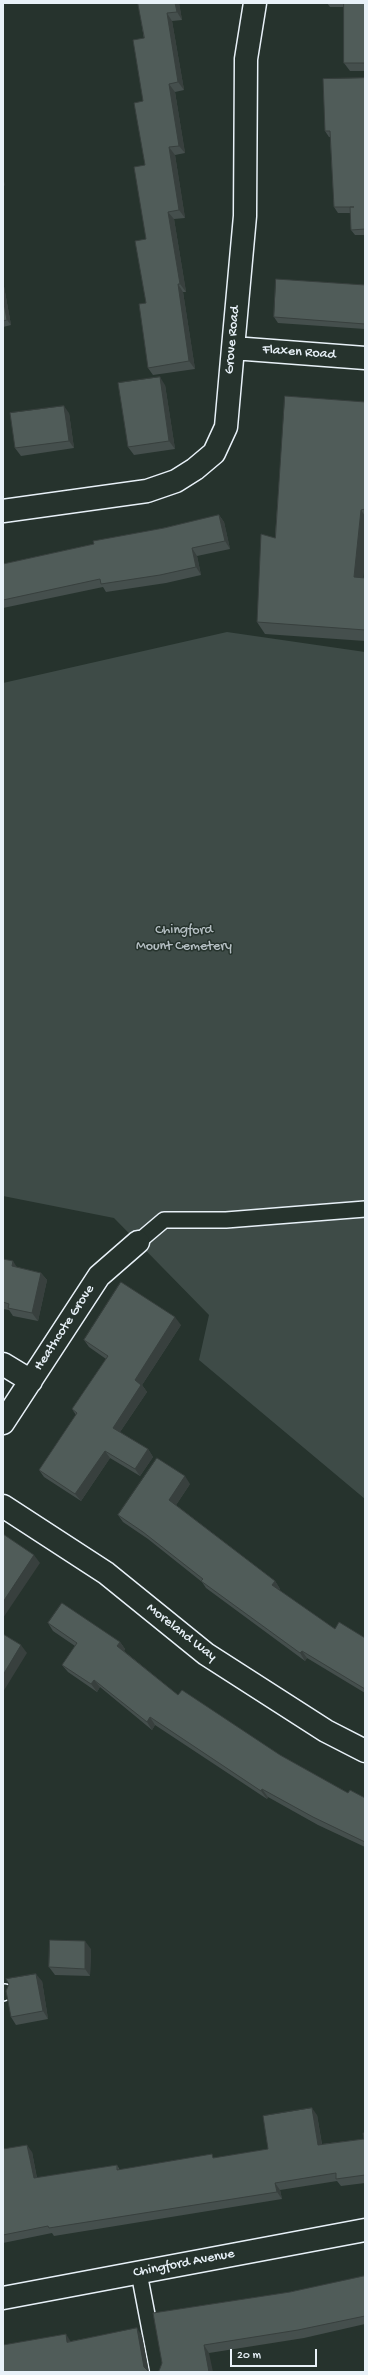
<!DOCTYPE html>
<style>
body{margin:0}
#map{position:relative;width:368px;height:2375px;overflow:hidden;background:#26332d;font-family:"Gochi Hand",sans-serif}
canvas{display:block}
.frame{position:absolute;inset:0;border:4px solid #e8f1f8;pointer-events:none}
.scale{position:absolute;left:230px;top:2349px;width:87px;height:18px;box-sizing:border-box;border:2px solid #e8f1f8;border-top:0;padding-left:5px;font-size:12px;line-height:14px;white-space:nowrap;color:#e8f1f8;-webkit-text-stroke:3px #26332d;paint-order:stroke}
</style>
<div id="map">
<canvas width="368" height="2375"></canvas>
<div class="frame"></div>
<div class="scale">20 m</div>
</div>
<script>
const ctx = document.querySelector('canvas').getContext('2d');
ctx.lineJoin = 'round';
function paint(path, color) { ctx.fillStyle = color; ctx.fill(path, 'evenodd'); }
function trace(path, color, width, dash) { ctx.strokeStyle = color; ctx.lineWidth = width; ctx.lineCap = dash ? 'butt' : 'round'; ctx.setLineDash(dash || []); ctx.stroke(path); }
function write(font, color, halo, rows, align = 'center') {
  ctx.font = font + ' "Gochi Hand",sans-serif'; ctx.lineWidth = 3; ctx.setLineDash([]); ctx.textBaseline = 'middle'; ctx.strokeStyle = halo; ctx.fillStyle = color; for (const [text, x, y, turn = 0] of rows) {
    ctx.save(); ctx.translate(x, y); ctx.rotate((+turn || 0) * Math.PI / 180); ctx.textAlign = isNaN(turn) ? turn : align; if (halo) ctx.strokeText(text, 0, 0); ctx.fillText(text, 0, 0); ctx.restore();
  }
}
paint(new Path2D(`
 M227,632L365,652V1499L199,1360L209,1315L114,1218L3,1196V683Z`), '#3e4b47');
const lane = new Path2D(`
 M138,1242L164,1220H226L365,1209
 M3,1993L5,1992
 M139,2273L158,2372`);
const street = new Path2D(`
 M233,348L365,358
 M3,511L147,491L176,481L195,469L214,453L226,427L233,348L245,216L246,59L255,3
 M3,1364L31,1381
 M3,1423L99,1276L138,1242
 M3,1506L106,1573L206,1654L326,1731L365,1751
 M3,2298L365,2230`);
trace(lane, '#e8f1f8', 18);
trace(street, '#e8f1f8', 25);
trace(lane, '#26332d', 15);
trace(street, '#26332d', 22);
paint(new Path2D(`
 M138,3H179L182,20L172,21L184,90L175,92L185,153L175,155L185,218L174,219L186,292H183L195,369L153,375L148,368L146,303V239L145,165L143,101L144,38Z
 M327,3H365V71H350L344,63V7H330Z
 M365,78V235H355L351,230L350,213H338L334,207L330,137H329L325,131Z
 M3,281L11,325L3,327Z
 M365,285V329L278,323L274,317Z
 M165,385L175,449L134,455L128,447Z
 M365,402V560L363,578H365V641L265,634L257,622Z
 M69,413L74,448L21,456L15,448Z
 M219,515L224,522L230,549L197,556L201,575L166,583L106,592L103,587L3,608V564L94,544Z
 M3,1259L17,1267L41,1273L47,1280L38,1321L13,1316L9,1310L3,1309Z
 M181,1325L142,1385L147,1392L120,1432L148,1449L153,1457L140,1476L110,1458L81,1501L44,1477L39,1470L76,1415L72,1409L106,1359L89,1347L84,1340Z
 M190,1484L176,1505L275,1581L280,1589L279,1590L335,1629L365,1638V1693L307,1658L305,1661L206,1588L202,1582L148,1539L123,1522L118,1515Z
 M48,1623L120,1642L125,1649L124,1651L178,1695L280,1755L348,1793L365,1798V1847L318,1825L268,1797L267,1799L155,1725L152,1730L100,1687L97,1692L68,1672L62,1665L75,1646L53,1631Z
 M91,1949L90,1976L55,1975L49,1967Z
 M42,1981L48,2019L16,2025L11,2017Z
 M317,2115L322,2144L364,2139L365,2133V2183L341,2186L337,2181L280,2190L282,2199L54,2236L52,2233L3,2243V2149L32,2152L37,2178L117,2165L120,2170L215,2158L268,2149Z
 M365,2276V2324L304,2338L209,2353L157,2372L290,2292Z`), '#454f4d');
paint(new Path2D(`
 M175,3H179L182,20L177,12Z
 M167,13L172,21L184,90L178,82Z
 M169,84L175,92L185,153L179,146Z
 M169,147L175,155L185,218L179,210Z
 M3,176L5,186L3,184Z
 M168,212L174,219L186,292L180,284Z
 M3,281L11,325L7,320L3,298Z
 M178,284L183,292L195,369L189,361Z
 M160,377L165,385L175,449L169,441Z
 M64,406L69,413L74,448L69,441Z
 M361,510L365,516V560L362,589L354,577Z
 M219,515L224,522L230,549L225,541Z
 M192,548L197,556L201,575L196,567Z
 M13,1261L18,1269L12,1266Z
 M41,1273L47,1280L38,1321L32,1313Z
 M175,1317L181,1325L142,1385L147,1392L118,1435L113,1428L135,1380Z
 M148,1449L153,1457L140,1476L135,1469Z
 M105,1451L110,1458L81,1501L75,1494Z
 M185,1476L190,1484L174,1508L169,1500Z
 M34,1555L40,1563L3,1618V1602Z
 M275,1581L280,1589L277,1593L272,1585Z
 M120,1642L125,1649L122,1654L117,1646Z
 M21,1645L27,1653L3,1692V1675Z
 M302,1651L307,1658L305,1661L300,1653Z
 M94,1680L100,1687L97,1692L91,1684Z
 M150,1717L155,1725L152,1730L147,1722Z
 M262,1789L268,1797L267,1799L261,1791Z
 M85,1941L91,1949L90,1976L85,1969Z
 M36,1974L42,1981L48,2019L43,2011Z
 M312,2108L317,2115L323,2152L318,2145Z
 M27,2145L32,2152L38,2185L34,2178Z
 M275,2183L280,2190L282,2199L277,2192Z
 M137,2328L142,2336L149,2372L144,2367Z
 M66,2334L71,2342H67Z
 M204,2345L209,2353L213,2372H209Z`), '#38403e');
const building = new Path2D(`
 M138,3H175L177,12L167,13L178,82L169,84L179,146L169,147L179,210L168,212L180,284H178L189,361L148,368L139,304L146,303L135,241L146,239L134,167L145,165L134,103L143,101L133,40L144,38Z
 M344,3H365V63H344Z
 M365,78V229L351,230L350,207H354H334L330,131H325L323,79Z
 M276,279L365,285V324L274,317Z
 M3,298L7,320L3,321Z
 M160,377L169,441L128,447L118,383Z
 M285,396L365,402V509L361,510L354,577L365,578V630L257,622L261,534L275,538Z
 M64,406L69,441L15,448L10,413Z
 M219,515L225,541L192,548L196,567L160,575L101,584L100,579L3,600V564L94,544L93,541L164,528Z
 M3,1259L13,1261L12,1266L41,1273L32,1313L8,1308L9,1304L3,1302Z
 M121,1282L175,1317L135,1380L141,1385L113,1428L148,1449L135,1469L105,1451L75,1494L39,1470L77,1413L72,1409L108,1356L84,1340Z
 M157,1458L185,1476L169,1500L275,1581L272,1585L335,1629L339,1622L365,1638V1689L302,1651L300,1653L201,1581L203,1579L143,1532L118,1515Z
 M3,1534L34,1555L3,1602Z
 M62,1603L120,1642L117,1646L178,1695L182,1690L280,1755L348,1793L350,1790L365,1798V1842L313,1817L262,1789L261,1791L150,1717L147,1722L94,1680L91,1684L62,1665L77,1643L48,1623Z
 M3,1634L21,1645L3,1675Z
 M50,1940L85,1941V1969L49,1967Z
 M36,1974L43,2011L11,2017L6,1991L9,1984L6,1979Z
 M312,2108L318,2145L364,2139L363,2133H365V2175L336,2179V2173L275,2183L277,2192L49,2228L48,2226L3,2235V2149L27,2145L34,2178L117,2165V2170L212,2154L213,2158L268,2149L263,2116Z
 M365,2276V2316L298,2330L204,2345L209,2372H157L159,2371L162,2363L153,2313L290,2292Z
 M137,2328L144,2367L149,2372H3V2345L66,2334L67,2342Z`);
paint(building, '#505c59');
trace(building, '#38403e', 1);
write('14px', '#e8f1f8', '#26332d', [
 ["Grove Road",233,340,-85],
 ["Flaxen Road",299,353,4],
 ["Heathcote Grove",65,1328,-57],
 ["Moreland Way",181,1633,38],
 ["Chingford Avenue",184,2264,-11]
]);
write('14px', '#b5bfc3', '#26332d', [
 ["Chingford",184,931],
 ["Mount Cemetery",184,947]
]);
</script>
